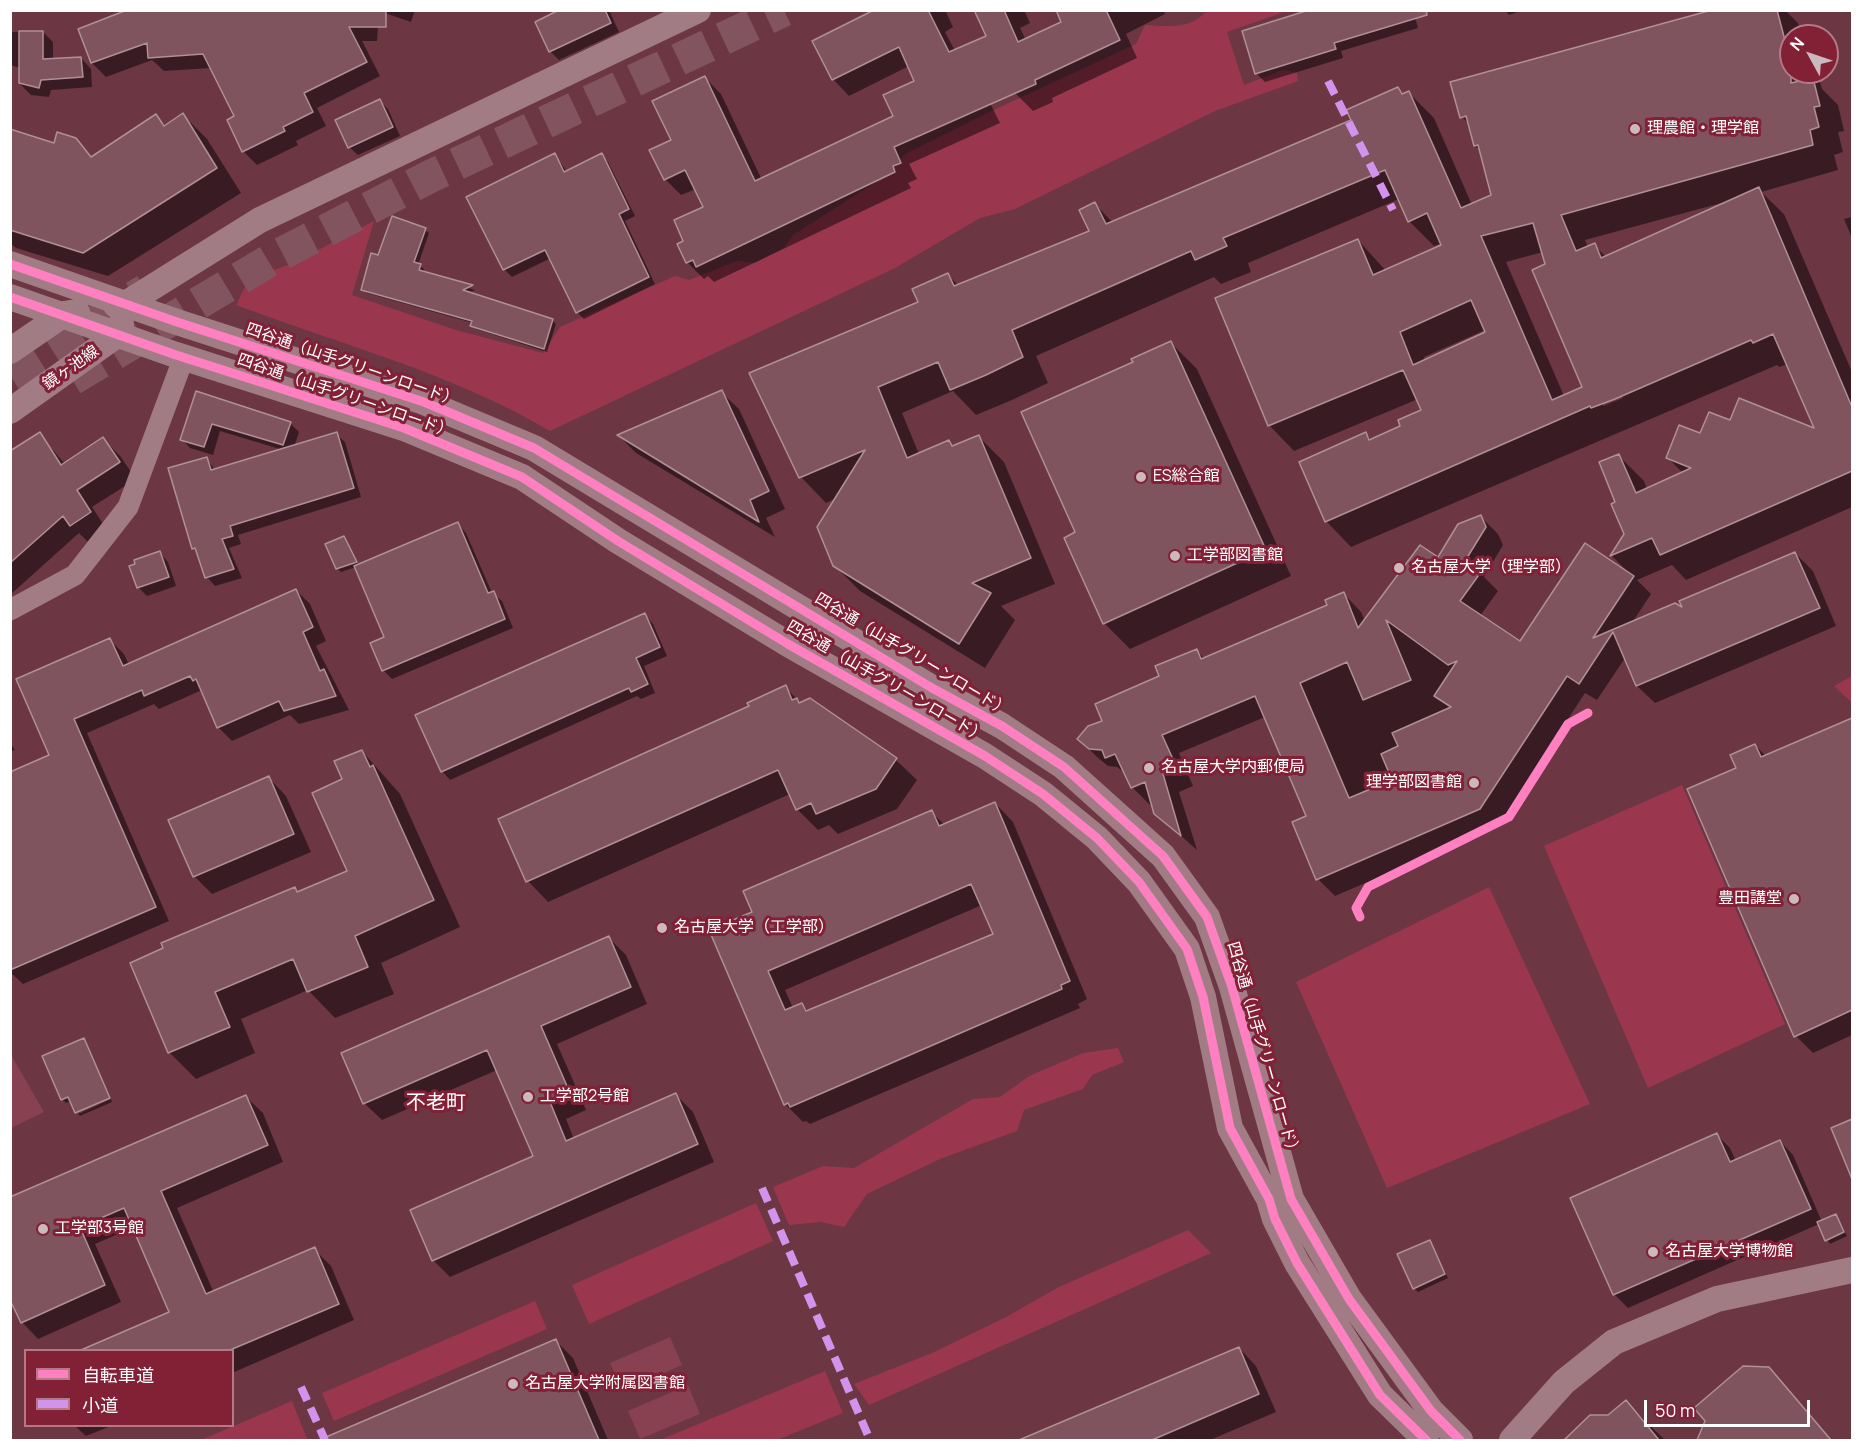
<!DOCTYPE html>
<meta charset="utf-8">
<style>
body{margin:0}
#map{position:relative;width:1863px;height:1451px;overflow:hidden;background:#6c3643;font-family:Manrope,"Noto Sans JP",sans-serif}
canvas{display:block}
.frame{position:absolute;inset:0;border:12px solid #fff;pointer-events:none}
.legend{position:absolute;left:24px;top:1349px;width:210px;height:78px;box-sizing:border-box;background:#822036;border:2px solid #b47986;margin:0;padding:8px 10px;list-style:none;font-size:18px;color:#fff}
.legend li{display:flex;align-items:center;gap:12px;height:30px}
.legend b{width:30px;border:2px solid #b47986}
.north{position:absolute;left:1779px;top:24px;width:60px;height:60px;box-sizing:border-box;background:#822036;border:2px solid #b47986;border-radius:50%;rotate:310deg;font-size:16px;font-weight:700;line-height:24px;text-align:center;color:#fff}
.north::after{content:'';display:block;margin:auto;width:21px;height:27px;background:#ccb9bd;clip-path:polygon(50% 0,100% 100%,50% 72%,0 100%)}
.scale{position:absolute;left:1644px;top:1400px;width:166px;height:27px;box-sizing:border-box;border:3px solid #fff;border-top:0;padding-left:8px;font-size:18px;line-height:21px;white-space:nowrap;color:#fff;-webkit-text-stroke:4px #822036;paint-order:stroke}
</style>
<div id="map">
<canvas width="1863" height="1451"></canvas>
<div class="frame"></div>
<ul class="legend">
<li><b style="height:8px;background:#ff80c0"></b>自転車道</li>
<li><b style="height:8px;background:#d193ec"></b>小道</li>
</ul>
<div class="north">N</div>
<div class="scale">50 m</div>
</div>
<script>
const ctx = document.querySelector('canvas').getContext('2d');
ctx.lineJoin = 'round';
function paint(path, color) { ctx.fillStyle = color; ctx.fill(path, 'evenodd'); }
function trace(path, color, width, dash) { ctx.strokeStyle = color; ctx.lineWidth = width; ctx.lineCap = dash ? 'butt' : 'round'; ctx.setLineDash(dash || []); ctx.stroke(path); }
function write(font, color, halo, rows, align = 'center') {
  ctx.font = font + ' Manrope,"Noto Sans JP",sans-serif'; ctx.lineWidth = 6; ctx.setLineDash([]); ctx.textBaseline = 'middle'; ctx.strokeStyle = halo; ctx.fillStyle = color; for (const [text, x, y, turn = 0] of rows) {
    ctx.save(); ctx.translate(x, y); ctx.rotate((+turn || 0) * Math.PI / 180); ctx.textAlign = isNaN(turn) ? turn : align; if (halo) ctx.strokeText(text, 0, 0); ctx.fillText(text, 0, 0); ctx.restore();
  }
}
paint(new Path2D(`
 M1206,11H1287L1227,32L1244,85L1283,70L1297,73L1298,81L1215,111L1015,209L980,218L895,268L550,431C452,373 342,345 236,305L249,279L293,263L374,221L352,295L456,330L543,353L560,327L675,276L689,280L737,261L755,263L785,247L793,235L887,175L905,154L985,114L1136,44L1145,25C1165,26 1192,30 1206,11Z
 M1852,676V703L1834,686Z
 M1682,785L1785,1024L1648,1088L1544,846Z
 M1489,887L1590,1104L1387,1188L1296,982Z
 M1118,1048L1124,1062L1092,1075L1083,1089L1024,1110L1017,1131L940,1159L867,1194L844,1227L821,1222L789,1225L773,1187L823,1166L854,1168L973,1099L1000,1097L1029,1076L1083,1053Z
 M756,1203L773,1241L589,1324L572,1285Z
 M1188,1230L1211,1253L869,1405L854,1384L932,1353L1006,1317L1059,1287Z
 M535,1301L547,1329L334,1421L322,1393Z
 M825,1371L843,1413L777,1440H660Z
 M292,1401L307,1439L201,1440Z`), '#9a374e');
paint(new Path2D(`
 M10,1053L44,1112L11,1128H10Z
 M670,1337L682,1365L623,1391L610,1363Z
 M688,1385L700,1414L640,1439L628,1411Z`), '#874150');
paint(new Path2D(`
 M133,10H415L411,22L379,11L377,41H362L380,76L317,108L326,126L296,141L298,145L257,165L243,151L236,117L211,68L164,71L152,60L106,77L92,63Z
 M562,10H609L619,32L559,60L550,51Z
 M877,10H945L953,27L945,32L955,51L972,67L1000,123L909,164L917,179L908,183L911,188L714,282L708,276L704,279L687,262L685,241L705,207L696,189L681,195L665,179L673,141L705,78L721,94L762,180L895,116L916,82L909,66L849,96L833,79Z
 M976,10H1024L1030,23L1020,28L1026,40L1063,22L1057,10H1163L1165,14L1126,34L1137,58L1052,98L1053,102L1033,111L1015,93Z
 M1413,10L1418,28L1341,51L1343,58L1265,82L1256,73Z
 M1505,10H1524L1509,15Z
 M1718,10H1785L1798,23L1801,36H1791V72H1817L1822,89L1838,105L1844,131L1838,132L1843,152L1834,155L1838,170L1761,192L1784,214L1852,372V507L1686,580L1672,565L1637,580L1651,594L1632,623L1686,611L1795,553L1813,571L1836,626L1655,703L1637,686L1625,658L1597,700L1585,693L1498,826L1335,896L1318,879L1308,817L1265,717L1179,753L1193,786L1179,792L1197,850L1155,813L1153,803L1150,805L1132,787L1126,774L1117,767L1108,766L1097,757L1079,739L1197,651L1205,659L1329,606L1344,594L1361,612L1365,621L1438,559L1480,516L1498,534L1503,545L1484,577L1498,591L1480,616L1520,643L1627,571L1612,556L1626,534L1617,502L1619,456L1644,481L1647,489L1683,473L1668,458L1701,435L1731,422L1816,430L1788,364L1779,367L1777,365L1351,547L1326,521L1366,434L1372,440L1402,427L1423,411L1418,399L1294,451L1269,425L1358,240L1386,271L1443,246L1442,243L1434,246L1409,221L1399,199L1248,263L1251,272L1221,284L1214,277L1036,356L1048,383L1012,400L976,415L953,391L902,413L919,454L949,442L954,447L979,437L1004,462L1055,584L1001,606L1015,620L985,668L860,591L834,565L837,498L826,503L801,477L751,374L920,302L948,275L959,286L1091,232L1095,204L1113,223L1353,121L1398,88L1404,95L1409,93L1434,118L1472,205L1492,196L1481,151L1475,146L1470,125L1462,117ZM1725,202L1606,257L1594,245L1588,248L1585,240ZM1543,252L1584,388L1564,396L1506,262ZM1485,330L1487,333L1425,361L1424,357ZM1621,395L1623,398L1603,406V402Z
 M10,32H43L53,42V60L81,58L91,69L92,87L51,90L49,97L31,95L20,84V68L10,65Z
 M380,101L388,109L400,136L358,155L349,147Z
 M183,115L207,139L241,193L108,276L16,248L10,243V130L55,145L75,139L93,158L156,116L166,126Z
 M555,155L567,172L601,155L608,162L635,216L625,221L655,284L584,319L577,312L551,258L512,277L505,270L468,198Z
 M1852,217V238L1844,219Z
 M425,230L429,233L418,265L424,269L423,273L475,290L468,293L552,320L556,324L547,352L476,329L473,323L367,293L363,289L379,257Z
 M1171,343L1197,369L1291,576L1130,649L1104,623L1077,533L1135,363Z
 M721,392L739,409L785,509L766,518L775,537L636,453L619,436Z
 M197,393L290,423L299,432L294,447L336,434L345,442L361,497L238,535L241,544L229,548L242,578L215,586L207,577L198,552L194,548L206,458L216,471L283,450L220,431L213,455L190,448L182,439Z
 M39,434L65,464L103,439L120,456L136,479L92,507L107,530L88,542L79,533L10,595V453Z
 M458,524L466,533L492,593L502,601L513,628L392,679L383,670L386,638L356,567L341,572L337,568L344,538L359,565Z
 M160,553L168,562L176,586L147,596L138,587Z
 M296,590L310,604L326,641L316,646L349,710L299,724L290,715L232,741L218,727L202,690L159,709L154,704L87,733L169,921L23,984L10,972V774L84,834L18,680L110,640L124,654L129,665Z
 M645,615L653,624L667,656L644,666L655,693L641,699L637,696L450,780L442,771Z
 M785,687L801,703L810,699L896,760L917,780L897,809L838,834L829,825L818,830L797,809L790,794L548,902L528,881L751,707Z
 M1852,719V1035L1813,1053L1796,1036L1738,768L1755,745L1766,756Z
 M10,743L15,750L10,752Z
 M362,751L400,794L460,927L381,963L394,994L335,1018L308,990L241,1019L255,1053L196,1079L169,1052L132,963L294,889L298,893L349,871L343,780Z
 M269,778L286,796L311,852L212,894L194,876Z
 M995,803L1013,822L1087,999L1078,1004L1080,1008L810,1124L806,1121L803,1122L785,1104L754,912L931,812L945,825ZM982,905L995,935L809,1012L802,1004L793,1008L785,990Z
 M609,938L626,955L647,1004L557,1044L586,1110L566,1119L574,1139L676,1095L693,1112L714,1162L450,1277L433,1260L535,1156L497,1070L382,1120L364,1103Z
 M83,1040L110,1096L76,1111L71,1101L66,1103L62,1099Z
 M246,1097L263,1113L283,1162L177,1208L214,1293L314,1249L331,1266L354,1320L232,1373V1350H84L171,1313L134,1227L95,1244L121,1302L38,1339L22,1322L10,1198Z
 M111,1099L112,1102L80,1116L78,1114Z
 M1852,1120V1174L1832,1129Z
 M1717,1135L1730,1148L1736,1161L1780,1141L1793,1155L1822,1222L1836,1216L1847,1236L1830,1244L1819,1224L1628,1308L1614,1294L1572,1198Z
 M1429,1241L1448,1278L1418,1292L1414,1288Z
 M556,1341L573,1358L608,1440H352L347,1430Z
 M1239,1348L1256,1366L1276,1412L1210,1440H1023Z
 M1782,1383L1831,1440H1702L1701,1437Z
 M1626,1402L1665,1440H1573V1433L1609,1417Z
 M75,1426H111L86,1436Z`), '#0007');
const building = new Path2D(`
 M127,10H386V27H349L367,62L304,93L313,112L283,127L285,131L242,152L227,120L234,116L203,54L148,58L147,43L91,63L78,29Z
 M559,10H605L611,23L549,52L535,22Z
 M874,10H928L949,52L986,36L974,10H1004L1018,42L1061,22L1056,10H1106L1120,40L1035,80L1036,84L894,147L901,163L893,166L895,172L696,267L693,260L686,263L677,244L683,241L674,220L703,207L685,170L664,180L649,150L671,140L652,101L705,76L755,181L893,116L883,95L914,81L899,47L832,80L812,41Z
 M1309,10H1426L1427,15L1334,43L1336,49L1255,74L1242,31Z
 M1712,10H1777L1787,48L1791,47V83L1813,78L1820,106L1814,107L1819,127L1810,130L1813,145L1561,215L1576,251L1595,243L1601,258L1759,187L1852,407V471L1660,555L1652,538L1610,556L1624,534L1611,504L1615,502L1599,462L1619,454L1636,493L1691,468L1666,458L1679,425L1700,433L1709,412L1730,420L1739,398L1814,428L1773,334L1753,343L1751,340L1615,399L1591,408L1590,406L1325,522L1299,462L1366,432L1369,440L1400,426L1398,420L1421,410L1403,370L1268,426L1215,298L1358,239L1373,275L1441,245L1427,213L1408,222L1385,170L1223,238L1227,246L1195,260L1191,251L1012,330L1023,357L986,375L950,390L938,362L878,387L907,458L949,440L952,446L979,435L1031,558L972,583L991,593L959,644L833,566L817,527L865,450L799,478L749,373L918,302L912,289L948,273L954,286L1089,231L1079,210L1095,202L1106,224L1351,120L1346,110L1398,87L1402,94L1409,91L1461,208L1491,195L1478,145L1474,146L1466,116L1460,118L1450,82ZM1533,223L1545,264L1532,270L1582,387L1552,400L1481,236ZM1471,300L1485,332L1413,365L1400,332Z
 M19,31H43V59L81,57L83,77L41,80L39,88L19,83Z
 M380,99L393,127L348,148L335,120Z
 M183,113L217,168L83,253L10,230V129L54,143L57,132L76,138L91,157L156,114L164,126Z
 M555,153L564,172L602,153L629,209L619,214L649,277L576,313L545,250L503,270L466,197Z
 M392,216L426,228L414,262L421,264L419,270L473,285L463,290L553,319L544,349L470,326L472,321L361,290L371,253L378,255Z
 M1171,341L1266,550L1103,624L1064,538L1075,532L1021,412L1133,362L1131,359Z
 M722,390L769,491L750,500L759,522L617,435Z
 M196,391L291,422L283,445L212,424L204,447L180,440Z
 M40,432L61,465L103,437L120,462L77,490L91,512L70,526L63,516L10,563V451Z
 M337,432L354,488L230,526L233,536L222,539L234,569L205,578L195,548L192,549L168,468L207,457L211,470Z
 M1481,515L1486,527L1465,561L1481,572L1460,601L1520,641L1585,543L1634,576L1593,638L1675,603L1682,607L1679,601L1795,552L1820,608L1636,686L1613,632L1579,684L1567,676L1480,809L1316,880L1292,822L1306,816L1255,696L1162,735L1177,768L1163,774L1181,836L1154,814L1145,782L1131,788L1115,754L1105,758L1102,750L1089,749L1077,739L1088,726L1102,721L1095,704L1159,676L1155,666L1197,649L1201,659L1327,605L1325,600L1344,592L1358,628L1420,545L1438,557L1458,524ZM1386,620L1448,665L1457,661L1434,696L1451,707L1392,733L1398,746L1381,754L1392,780L1349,798L1300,683L1347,662L1363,700L1411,680Z
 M458,522L488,593L494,591L505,619L382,671L370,643L384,637L354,566Z
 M344,536L357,562L336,569L325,544Z
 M160,551L169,577L137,588L129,566L135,564L134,560Z
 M296,589L313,627L303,632L320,671L324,669L336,696L284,711L279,701L217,728L196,679L193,681L190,676L144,696L142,690L74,719L156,907L10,970V772L49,755L16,679L110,638L123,666Z
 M645,613L660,647L636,658L648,684L631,692L629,688L441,772L415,715Z
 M786,685L792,700L797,698L799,703L810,698L897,758L876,789L816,814L811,803L796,810L778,770L526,882L498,819L749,706L747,703Z
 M1852,718V1010L1794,1037L1687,789L1736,768L1730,755L1755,744L1761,757Z
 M362,750L370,767L373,765L434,900L355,936L368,967L307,992L293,959L215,992L230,1027L168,1053L130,963L163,948L161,943L295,887L297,892L347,871L312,793L342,779L334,761Z
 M269,776L294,834L193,877L168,820Z
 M995,802L1070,981L1061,985L1062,989L790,1107L788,1103L784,1105L709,930L752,912L743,891L932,810L939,826ZM971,884L993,934L806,1011L802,1003L785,1010L768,971Z
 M609,936L631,987L541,1026L570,1093L550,1102L566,1141L676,1093L698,1144L432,1261L410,1210L533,1156L487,1050L363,1104L341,1053Z
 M84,1038L110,1098L75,1113L68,1097L61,1100L42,1056Z
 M246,1095L268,1145L161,1191L206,1294L315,1247L339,1304L230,1350H81L169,1312L124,1208L80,1227L105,1285L21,1323L10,1300V1197Z
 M1852,1119V1179L1831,1128Z
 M1717,1133L1730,1162L1780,1140L1811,1209L1613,1295L1570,1198Z
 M1836,1214L1844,1232L1825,1241L1817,1222Z
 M1430,1240L1445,1274L1413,1289L1397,1254Z
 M556,1339L599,1440H319Z
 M1239,1347L1259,1394L1152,1440H1019Z
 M1743,1366L1769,1367L1831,1440H1697L1705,1421L1694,1408Z
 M1626,1400L1659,1440H1564L1590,1415H1608Z`);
paint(building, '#7f545e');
trace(building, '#b09097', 1.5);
trace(new Path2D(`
 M10,375L146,290
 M72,379L277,256L431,176L784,10`), '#82545f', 33, [33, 16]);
trace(new Path2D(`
 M10,610L75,575L128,507L184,357`), '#a27c85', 21);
trace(new Path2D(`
 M10,264L177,322L424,402L534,448L932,688L1002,726L1064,767L1163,856L1207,917L1232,987L1291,1199L1349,1299L1431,1411L1460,1440
 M10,297L176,355L404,428L522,477L618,541L788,644L985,756L1043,794L1097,838L1139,882L1187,949L1203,997L1230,1128L1269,1199L1275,1219L1297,1263L1380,1395L1426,1440
 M116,305L127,303L260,220L698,10
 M10,351L64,314L77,312
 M10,411L117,335L121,324
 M1512,1440L1564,1382L1614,1342L1717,1299L1852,1270`), '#a27c85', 26);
trace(new Path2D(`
 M1328,81L1393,210
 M762,1188L870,1440
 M301,1387L325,1440`), '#d193ec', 8, [15, 8]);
trace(new Path2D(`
 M10,264L177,322L424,402L534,448L932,688L1002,726L1064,767L1163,856L1207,917L1232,987L1291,1199L1349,1299L1431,1411L1460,1440
 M10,297L176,355L404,428L522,477L618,541L788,644L985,756L1043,794L1097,838L1139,882L1187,949L1203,997L1230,1128L1269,1199L1275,1219L1297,1263L1380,1395L1426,1440
 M1360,917L1356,908L1368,887L1509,817L1568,724L1588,713`), '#ff80c0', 9);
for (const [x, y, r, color] of [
 [1635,129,6,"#ccb9bd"],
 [1141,477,6,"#ccb9bd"],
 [1175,556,6,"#ccb9bd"],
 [1399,568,6,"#ccb9bd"],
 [1149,768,6,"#ccb9bd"],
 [1474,783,6,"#ccb9bd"],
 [1794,899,6,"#ccb9bd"],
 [662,928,6,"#ccb9bd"],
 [528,1097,6,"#ccb9bd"],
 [43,1229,6,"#ccb9bd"],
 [1653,1252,6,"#ccb9bd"],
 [513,1384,6,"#ccb9bd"]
]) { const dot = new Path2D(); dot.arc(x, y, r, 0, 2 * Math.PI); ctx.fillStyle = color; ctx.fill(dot); trace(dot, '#822036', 2); }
write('16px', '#fff', '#822036', [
 ["理農館・理学館",1647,129],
 ["ES総合館",1153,477],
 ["工学部図書館",1187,556],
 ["名古屋大学（理学部）",1411,568],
 ["名古屋大学内郵便局",1161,768],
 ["理学部図書館",1462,783,"right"],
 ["豊田講堂",1782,899,"right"],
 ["名古屋大学（工学部）",674,928],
 ["工学部2号館",540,1097],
 ["工学部3号館",55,1229],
 ["名古屋大学博物館",1665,1252],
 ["名古屋大学附属図書館",525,1384]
], 'left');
write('16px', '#fff', '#822036', [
 ["四谷通（山手グリーンロード）",352,365,19],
 ["鏡ヶ池線",71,368,-35],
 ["四谷通 （山手グリーンロード）",345,396,19],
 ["四谷通（山手グリーンロード）",912,655,31],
 ["四谷通 （山手グリーンロード）",886,682,30],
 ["四谷通（山手グリーンロード）",1263,1050,74]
]);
write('20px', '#fff', '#822036', [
 ["不老町",436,1103]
]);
</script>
